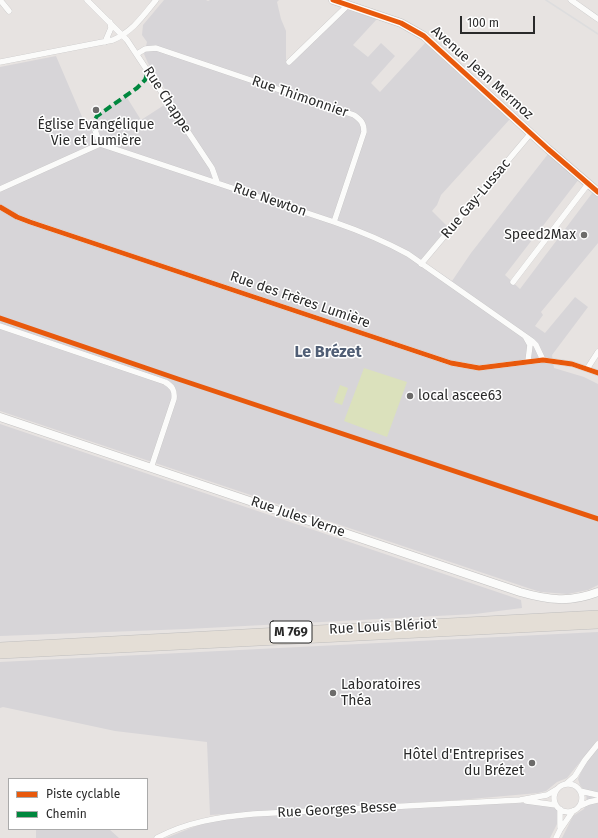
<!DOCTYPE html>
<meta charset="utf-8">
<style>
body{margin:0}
#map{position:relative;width:598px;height:838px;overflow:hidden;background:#e7e3e1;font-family:"Fira Sans",sans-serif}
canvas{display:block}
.legend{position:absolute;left:8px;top:778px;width:140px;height:52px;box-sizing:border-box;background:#fff;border:1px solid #aaa;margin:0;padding:5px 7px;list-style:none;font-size:12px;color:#2a2a2a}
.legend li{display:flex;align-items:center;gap:8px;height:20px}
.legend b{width:20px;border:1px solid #aaa}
.scale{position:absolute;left:460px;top:16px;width:75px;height:18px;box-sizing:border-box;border:2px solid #2a2a2a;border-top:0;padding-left:5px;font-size:12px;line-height:14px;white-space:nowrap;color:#2a2a2a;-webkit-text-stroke:3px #fff;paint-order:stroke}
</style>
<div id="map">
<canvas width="598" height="838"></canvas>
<ul class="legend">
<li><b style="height:5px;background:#e8590c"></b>Piste cyclable</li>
<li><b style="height:5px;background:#00873e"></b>Chemin</li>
</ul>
<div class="scale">100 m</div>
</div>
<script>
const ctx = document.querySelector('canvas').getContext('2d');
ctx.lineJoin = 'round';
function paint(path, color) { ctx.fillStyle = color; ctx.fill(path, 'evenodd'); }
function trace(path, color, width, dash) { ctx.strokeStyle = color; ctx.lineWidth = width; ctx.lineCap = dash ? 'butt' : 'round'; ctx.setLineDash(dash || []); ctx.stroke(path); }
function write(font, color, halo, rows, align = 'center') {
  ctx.font = font + ' "Fira Sans",sans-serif'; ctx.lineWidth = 3; ctx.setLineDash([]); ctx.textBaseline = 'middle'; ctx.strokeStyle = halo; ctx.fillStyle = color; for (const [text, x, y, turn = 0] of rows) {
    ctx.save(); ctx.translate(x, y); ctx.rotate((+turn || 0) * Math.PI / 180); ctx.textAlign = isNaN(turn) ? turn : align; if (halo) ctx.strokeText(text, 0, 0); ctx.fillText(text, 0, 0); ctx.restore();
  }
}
paint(new Path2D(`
 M164,0H206L208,1L210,0H279L277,2L281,19L286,31V60L289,62L345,9L377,19L353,45L368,57L381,43L395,56L371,83L380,92L426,42L469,83L510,119L441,195L437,205L432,211L448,227L421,260L452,281L471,253L548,154L579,179L505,275L520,289L593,192L598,196V243L541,312L543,315L535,326L545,333L575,297L588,307L552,355L554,368L584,377L598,384V585L588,590L568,594L541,592L531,589L0,411V67L56,56L83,119L89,125L104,110L126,96L141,120L172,100L148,63L144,54L147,42L142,35L143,25Z
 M0,424L521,600L522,608L475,614L187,629L0,636Z
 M598,632V740L567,778L557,782L546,791L538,793L459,800L210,815L207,742L115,731L3,707L0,708V662Z
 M598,747V838H562L573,816L584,809L587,802L586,793L580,785L578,779L586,761Z
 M552,802L554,806L562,814L550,838H166L206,822L230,818L428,806Z
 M36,829H109L119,838H36Z`), '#d7d5d8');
paint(new Path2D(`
 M364,368L407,382L387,437L344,421Z
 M340,385L348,388L342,405L334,402Z`), '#dbe1bc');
const minor = new Path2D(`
 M0,0L9,11
 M87,0L127,40L212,168L217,182
 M571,0L598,19
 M105,42L111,28L110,22
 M137,54L145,49L156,48L354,115C361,120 364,123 364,132L334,222
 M0,62L113,40C133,31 142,17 156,0
 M289,62L348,5
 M95,130L100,144
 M0,189L100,144L334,222C360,231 384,241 408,254L532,341L536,345L543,360
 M0,207L17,217L30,222L451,363L479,368L543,360L572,364L598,373
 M421,264L531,133
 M513,282L588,184
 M0,326L165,382C172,386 175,390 174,399L151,468
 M526,338L530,345L528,361
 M587,369L598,352
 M554 798a14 14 0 1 1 28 0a14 14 0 1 1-28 0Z
 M566,784L575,776L585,760L598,744
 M580,791L598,795
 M526,801L556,805
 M580,806L589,802L598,800
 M560,809V827
 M157,838C187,822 219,817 253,814L520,800L547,795L557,789
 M556,838L560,830L573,811`);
const secondary = new Path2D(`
 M333,0L401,23L424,36L548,149L598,192
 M0,417L520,592C548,600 570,603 598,592`);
const primary = new Path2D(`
 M0,647L598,615
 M0,654L598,624`);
trace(minor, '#c2c1c1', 6);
trace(secondary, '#c2c1c1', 9);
trace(primary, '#bfbebe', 10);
trace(minor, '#fbfbfa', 5.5);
trace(secondary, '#fbfbfa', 8);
trace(primary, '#e4ded6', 9);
trace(new Path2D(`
 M546,0L598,34`), '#ddddde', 1.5);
trace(new Path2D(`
 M95,130L94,121L97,116L137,88L145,80L148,71`), '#00873e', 4, [8, 4]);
trace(new Path2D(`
 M333,0L401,23L424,36L548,149L598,192
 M0,207L17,217L30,222L451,363L479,368L543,360L572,364L598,373
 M0,318L178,379L598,519`), '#e8590c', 5);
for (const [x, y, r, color] of [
 [96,110,4,"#6c6b6a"],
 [584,235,4,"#6c6b6a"],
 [410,396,4,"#6c6b6a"],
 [333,693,4,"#6c6b6a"],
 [532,763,4,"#6c6b6a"]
]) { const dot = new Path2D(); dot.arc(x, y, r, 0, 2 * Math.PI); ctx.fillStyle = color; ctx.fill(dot); trace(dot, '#fff', 1.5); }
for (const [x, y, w] of [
 [291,632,42]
]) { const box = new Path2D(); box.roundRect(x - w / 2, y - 11, w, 22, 3); ctx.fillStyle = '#fff'; ctx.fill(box); trace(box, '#2a2a2a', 1); }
write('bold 13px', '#2a2a2a', null, [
 ["M 769",291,632]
]);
write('14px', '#2a2a2a', '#fff', [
 ["Avenue Jean Mermoz",482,73,42],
 ["Rue Thimonnier",300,97,19],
 ["Rue Chappe",167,100,57],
 ["Rue Gay-Lussac",476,199,-50],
 ["Rue Newton",270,200,19],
 ["Rue des Frères Lumière",300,300,19],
 ["Rue Jules Verne",298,517,19],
 ["Rue Louis Blériot",383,627,-3],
 ["Rue Georges Besse",337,810,-3]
]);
write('14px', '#2a2a2a', '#fff', [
 ["Église Evangélique",96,125,"center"],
 ["Vie et Lumière",96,141,"center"],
 ["Speed2Max",576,235],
 ["local ascee63",418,396,"left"],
 ["Laboratoires",341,685,"left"],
 ["Théa",341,701,"left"],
 ["Hôtel d'Entreprises",524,755],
 ["du Brézet",524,771]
], 'right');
write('bold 16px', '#505e75', '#fff', [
 ["Le Brézet",328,353]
]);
</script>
